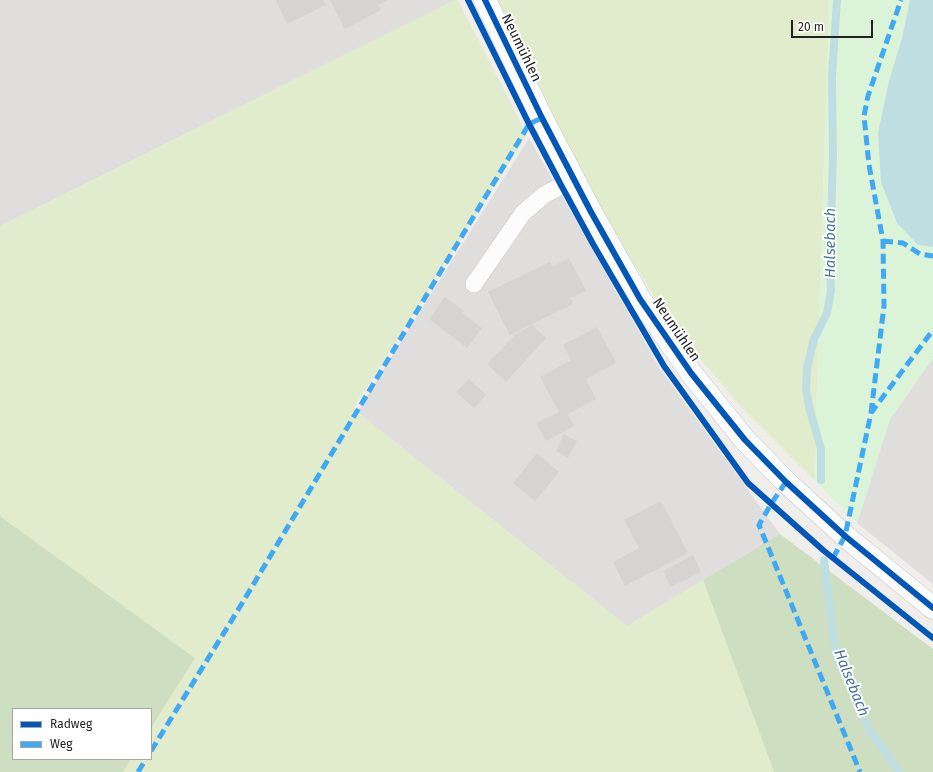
<!DOCTYPE html>
<meta charset="utf-8">
<style>
body{margin:0}
#map{position:relative;width:933px;height:772px;overflow:hidden;background:#f0eeeb;font-family:"Fira Sans",sans-serif}
canvas{display:block}
.legend{position:absolute;left:12px;top:708px;width:140px;height:52px;box-sizing:border-box;background:#fff;border:1px solid #a7a7a7;margin:0;padding:5px 7px;list-style:none;font-size:12px;color:#222}
.legend li{display:flex;align-items:center;gap:8px;height:20px}
.legend b{width:20px;border:1px solid #a7a7a7}
.scale{position:absolute;left:791px;top:20px;width:82px;height:18px;box-sizing:border-box;border:2px solid #222;border-top:0;padding-left:5px;font-size:12px;line-height:14px;white-space:nowrap;color:#222;-webkit-text-stroke:3px #fff;paint-order:stroke}
</style>
<div id="map">
<canvas width="933" height="772"></canvas>
<ul class="legend">
<li><b style="height:5px;background:#0057b8"></b>Radweg</li>
<li><b style="height:5px;background:#3fa9f5"></b>Weg</li>
</ul>
<div class="scale">20 m</div>
</div>
<script>
const ctx = document.querySelector('canvas').getContext('2d');
ctx.lineJoin = 'round';
function paint(path, color) { ctx.fillStyle = color; ctx.fill(path, 'evenodd'); }
function trace(path, color, width, dash) { ctx.strokeStyle = color; ctx.lineWidth = width; ctx.lineCap = dash ? 'butt' : 'round'; ctx.setLineDash(dash || []); ctx.stroke(path); }
function write(font, color, halo, rows, align = 'center') {
  ctx.font = font + ' "Fira Sans",sans-serif'; ctx.lineWidth = 4; ctx.setLineDash([]); ctx.textBaseline = 'middle'; ctx.strokeStyle = halo; ctx.fillStyle = color; for (const [text, x, y, turn = 0] of rows) {
    ctx.save(); ctx.translate(x, y); ctx.rotate((+turn || 0) * Math.PI / 180); ctx.textAlign = isNaN(turn) ? turn : align; if (halo) ctx.strokeText(text, 0, 0); ctx.fillText(text, 0, 0); ctx.restore();
  }
}
paint(new Path2D(`
 M0,0H455L0,226Z
 M529,138L660,369L780,534L627,626L357,412Z
 M933,358V584L857,523L890,419Z`), '#dfdedc');
paint(new Path2D(`
 M455,0H458L527,135L353,409L627,626L703,580L774,772H123L131,759H151V728L195,658L0,516V226Z
 M495,0H829L814,480L740,406L672,325L607,221L562,138Z`), '#e0eccb');
paint(new Path2D(`
 M0,516L195,658L151,728V709H13V759H131L123,772H0Z
 M780,534L933,649V772H774L703,580Z`), '#cedec1');
paint(new Path2D(`
 M829,0H933V358L890,419L857,523L814,480Z`), '#dbf4d8');
paint(new Path2D(`
 M910,0H933V247L918,245L897,223L881,182L878,133L889,81L902,38Z`), '#bfdee2');
trace(new Path2D(`
 M821,480V449L809,407L806,388L807,368L814,339L827,313L831,291L830,261L833,154L832,77L837,0
 M824,560L836,655L870,731L899,772`), '#bfdee2', 8);
paint(new Path2D(`
 M278,0H323L326,5L287,24L276,1Z
 M330,0H388L378,5L381,10L345,29Z
 M569,258L586,291L570,298L573,304L510,335L488,292L550,262L552,267Z
 M445,297L464,311L462,313L482,328L467,348L429,319Z
 M532,325L546,338L506,382L487,364L515,335Z
 M597,327L616,363L586,379L596,399L568,414L574,426L546,441L536,423L559,412L540,377L571,360L563,345Z
 M469,379L486,395L474,408L456,392Z
 M564,434L577,441L568,458L556,451Z
 M537,453L559,472L535,501L513,483Z
 M661,501L688,553L625,586L613,562L639,548L624,520Z
 M693,555L701,572L671,587L663,571Z`), '#d6d4d2');
const service = new Path2D(`
 M474,284L523,213L544,195L574,179`);
const tertiary = new Path2D(`
 M485,0L542,118L591,212L640,299L691,373L745,440L786,482L845,536L933,608`);
trace(service, '#c7c6c5', 18);
trace(tertiary, '#c7c6c5', 23);
trace(service, '#fdfcfc', 17);
trace(tertiary, '#fdfcfc', 22);
trace(new Path2D(`
 M883,241L903,243L920,254L933,256
 M871,413L884,306L883,241L869,165L864,116L868,96L901,0
 M786,482L771,504L759,525L860,772
 M833,558L845,536L871,413L933,330
 M151,751L238,610L529,124L542,118
 M138,772L146,759`), '#3fa9f5', 5, [10, 5]);
trace(new Path2D(`
 M468,0L529,124L561,185L593,244L664,366L748,483L823,550L933,638
 M485,0L542,118L591,212L640,299L691,373L745,440L786,482L845,536L933,608`), '#0057b8', 6);
write('14px', '#222', '#fff', [
 ["Neumühlen",521,48,64],
 ["Neumühlen",676,330,56]
]);
write('italic 15px', '#457799', '#fff', [
 ["Halsebach",831,243,-90],
 ["Halsebach",851,683,68]
]);
</script>
